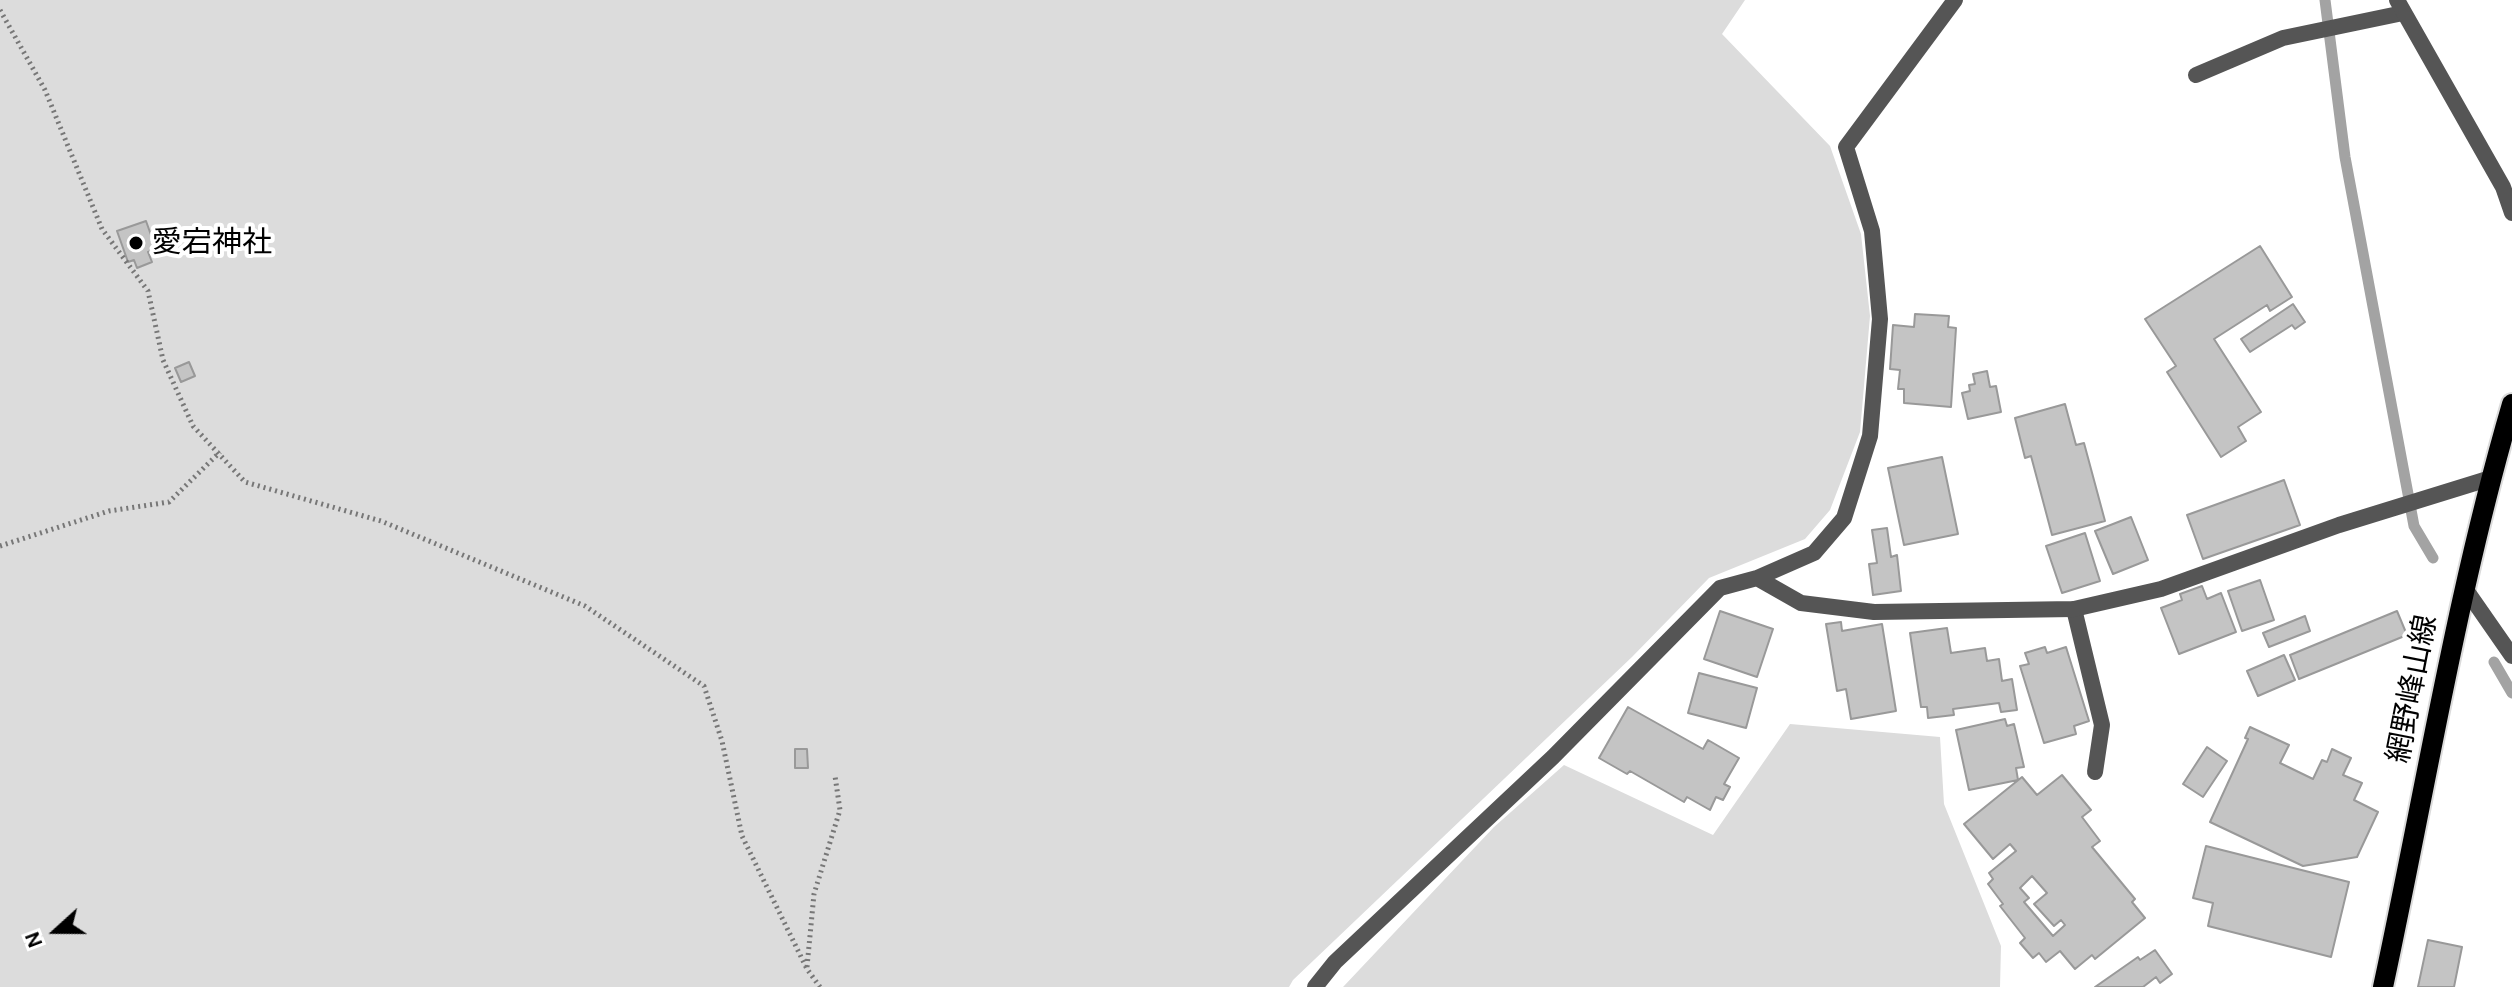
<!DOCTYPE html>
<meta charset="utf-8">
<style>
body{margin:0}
#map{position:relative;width:2512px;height:987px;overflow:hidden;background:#fff;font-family:Karla,sans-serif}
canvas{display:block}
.north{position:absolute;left:16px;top:891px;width:80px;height:80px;-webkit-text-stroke:6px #fff;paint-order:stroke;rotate:249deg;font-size:22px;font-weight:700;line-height:32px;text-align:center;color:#000}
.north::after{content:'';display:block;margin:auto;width:28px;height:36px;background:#000;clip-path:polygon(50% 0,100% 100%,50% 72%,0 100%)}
</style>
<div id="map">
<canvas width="2512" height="987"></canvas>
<div class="north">N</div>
</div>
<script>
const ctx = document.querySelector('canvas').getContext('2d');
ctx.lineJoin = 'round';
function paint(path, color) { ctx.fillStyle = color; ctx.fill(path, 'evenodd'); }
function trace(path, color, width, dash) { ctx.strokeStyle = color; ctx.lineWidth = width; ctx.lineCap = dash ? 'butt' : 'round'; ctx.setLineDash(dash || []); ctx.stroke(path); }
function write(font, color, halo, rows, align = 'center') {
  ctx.font = font + ' Karla,"Noto Sans JP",sans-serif'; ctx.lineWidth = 8; ctx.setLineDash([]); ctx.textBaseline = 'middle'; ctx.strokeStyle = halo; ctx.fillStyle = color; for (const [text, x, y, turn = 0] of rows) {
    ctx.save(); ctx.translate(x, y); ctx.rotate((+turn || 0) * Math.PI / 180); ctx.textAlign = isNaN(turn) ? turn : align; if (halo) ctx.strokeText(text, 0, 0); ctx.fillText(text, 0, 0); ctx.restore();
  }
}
paint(new Path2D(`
 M0,0H1745L1722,34L1830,146L1861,234L1870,316L1860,432L1830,510L1805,539L1709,578L1632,657L1293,980L1289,987H0Z
 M1790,724L1940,737L1944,804L2001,946L2000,987H1343L1494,827L1564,765L1713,835Z`), '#dcdcdc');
trace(new Path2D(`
 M2325,0L2345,157L2414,526L2433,558
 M2494,662L2512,693`), '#a3a3a3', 11);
const building = new Path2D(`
 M146,221L156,249L148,252L152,262L137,268L134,260L128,262L117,231Z
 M2260,246L2292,297L2270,311L2267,305L2214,339L2261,412L2238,427L2246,441L2221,457L2167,372L2176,366L2145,319Z
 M2293,304L2305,322L2295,329L2292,325L2250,352L2241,339Z
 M1915,314L1949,316L1948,327L1956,328L1951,407L1904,403V389H1898L1900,370L1890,369L1893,325L1914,327Z
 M189,362L195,376L181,382L175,368Z
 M1987,371L1990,387L1996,386L2001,412L1968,419L1962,393L1970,391L1969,385L1975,384L1973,374Z
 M2065,404L2076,445L2084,443L2105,521L2052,535L2031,456L2025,458L2015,418Z
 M1942,457L1958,534L1904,545L1888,468Z
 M2284,480L2300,525L2203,559L2187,515Z
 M2131,517L2148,560L2113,574L2095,531Z
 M1887,528L1891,557L1897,555L1901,591L1873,595L1869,564L1877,563L1872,530Z
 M2085,533L2100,581L2062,593L2046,546Z
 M2260,580L2274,620L2242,631L2228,591Z
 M2202,586L2207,599L2221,593L2236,632L2179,654L2161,608L2182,600L2180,594Z
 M1720,611L1773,629L1757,677L1704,659Z
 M2397,611L2407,635L2299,679L2290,655Z
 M2305,616L2310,631L2269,647L2263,633Z
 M1841,622L1842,631L1882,624L1896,711L1851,719L1846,689L1837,691L1826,624Z
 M1947,628L1951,653L1985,648L1987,661L1999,659L2002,681L2012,679L2017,710L2001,712L1999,703L1953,709L1954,715L1928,718L1927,707H1921L1910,633Z
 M2045,647L2047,653L2066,647L2089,721L2074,726L2076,734L2044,743L2020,666L2029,664L2025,653Z
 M2284,655L2295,680L2258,696L2247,671Z
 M1699,673L1757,688L1746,728L1688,713Z
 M1628,707L1703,749L1708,740L1739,758L1724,784L1730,787L1723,800L1716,797L1710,810L1687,797L1684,802L1630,771L1627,774L1599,758Z
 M2005,719L2007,726L2014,724L2024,767L2016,768L2018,780L1969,790L1956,730Z
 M2250,727L2289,745L2280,763L2313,779L2322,760L2327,762L2332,749L2351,758L2343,775L2362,783L2354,800L2378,812L2357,857L2303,866L2210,822L2248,739L2245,738Z
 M2207,747L2227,761L2203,797L2183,784Z
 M795,749H807L808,768H795Z
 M2062,775L2091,810L2082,817L2100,841L2092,847L2135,899L2132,902L2145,918L2095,959L2092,955L2075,969L2060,951L2046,962L2039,953L2033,958L2020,943L2025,938L2000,906L2003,904L1988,884L1993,879L1989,873L2016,851L2010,844L1993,859L1964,824L2022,777L2037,795ZM2032,876L2047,893L2034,904L2054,926L2061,920L2065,925L2053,936L2024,902L2029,898L2020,888Z
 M2206,846L2349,882L2331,957L2208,926L2213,903L2193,898Z
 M2428,940L2462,947L2454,987H2418Z
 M2155,950L2172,974L2160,983L2156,977L2143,987H2095L2138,957L2140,960Z`);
paint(building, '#c4c4c4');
trace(building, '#999', 2);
const primary = new Path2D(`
 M2383,987C2425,793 2456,595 2512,404`);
trace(primary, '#dbdbdb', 24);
trace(new Path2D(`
 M0,10L45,90L102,229L148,291L163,360L193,426L245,482L381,521L585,606L704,686L722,741L742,836L807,969L820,987
 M0,546L109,511L169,502L220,452
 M807,967L814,894L840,810L835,776`), '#777', 5, [2, 4]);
trace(new Path2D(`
 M2196,75L2283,38L2403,13
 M2074,609L2102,725L2095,772`), '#555', 16);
trace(new Path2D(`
 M1757,578L1801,603L1874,612L2074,609L2161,589L2339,525L2491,478
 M2464,587L2512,656
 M1315,987L1335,962L1553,757L1720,588L1757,578L1814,553L1844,518L1870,436L1880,319L1872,231L1846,147L1955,0`), '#555', 16);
trace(new Path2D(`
 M2397,0L2503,187L2512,213`), '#555', 16);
trace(primary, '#000', 20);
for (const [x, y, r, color] of [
 [136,243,8,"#000"]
]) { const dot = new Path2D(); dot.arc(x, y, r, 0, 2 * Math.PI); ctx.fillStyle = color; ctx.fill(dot); trace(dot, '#fff', 3); }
write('30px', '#000', '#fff', [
 ["愛宕神社",152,243]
], 'left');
write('30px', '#000', '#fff', [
 ["網野峰山線",2413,689,-79]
]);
</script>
